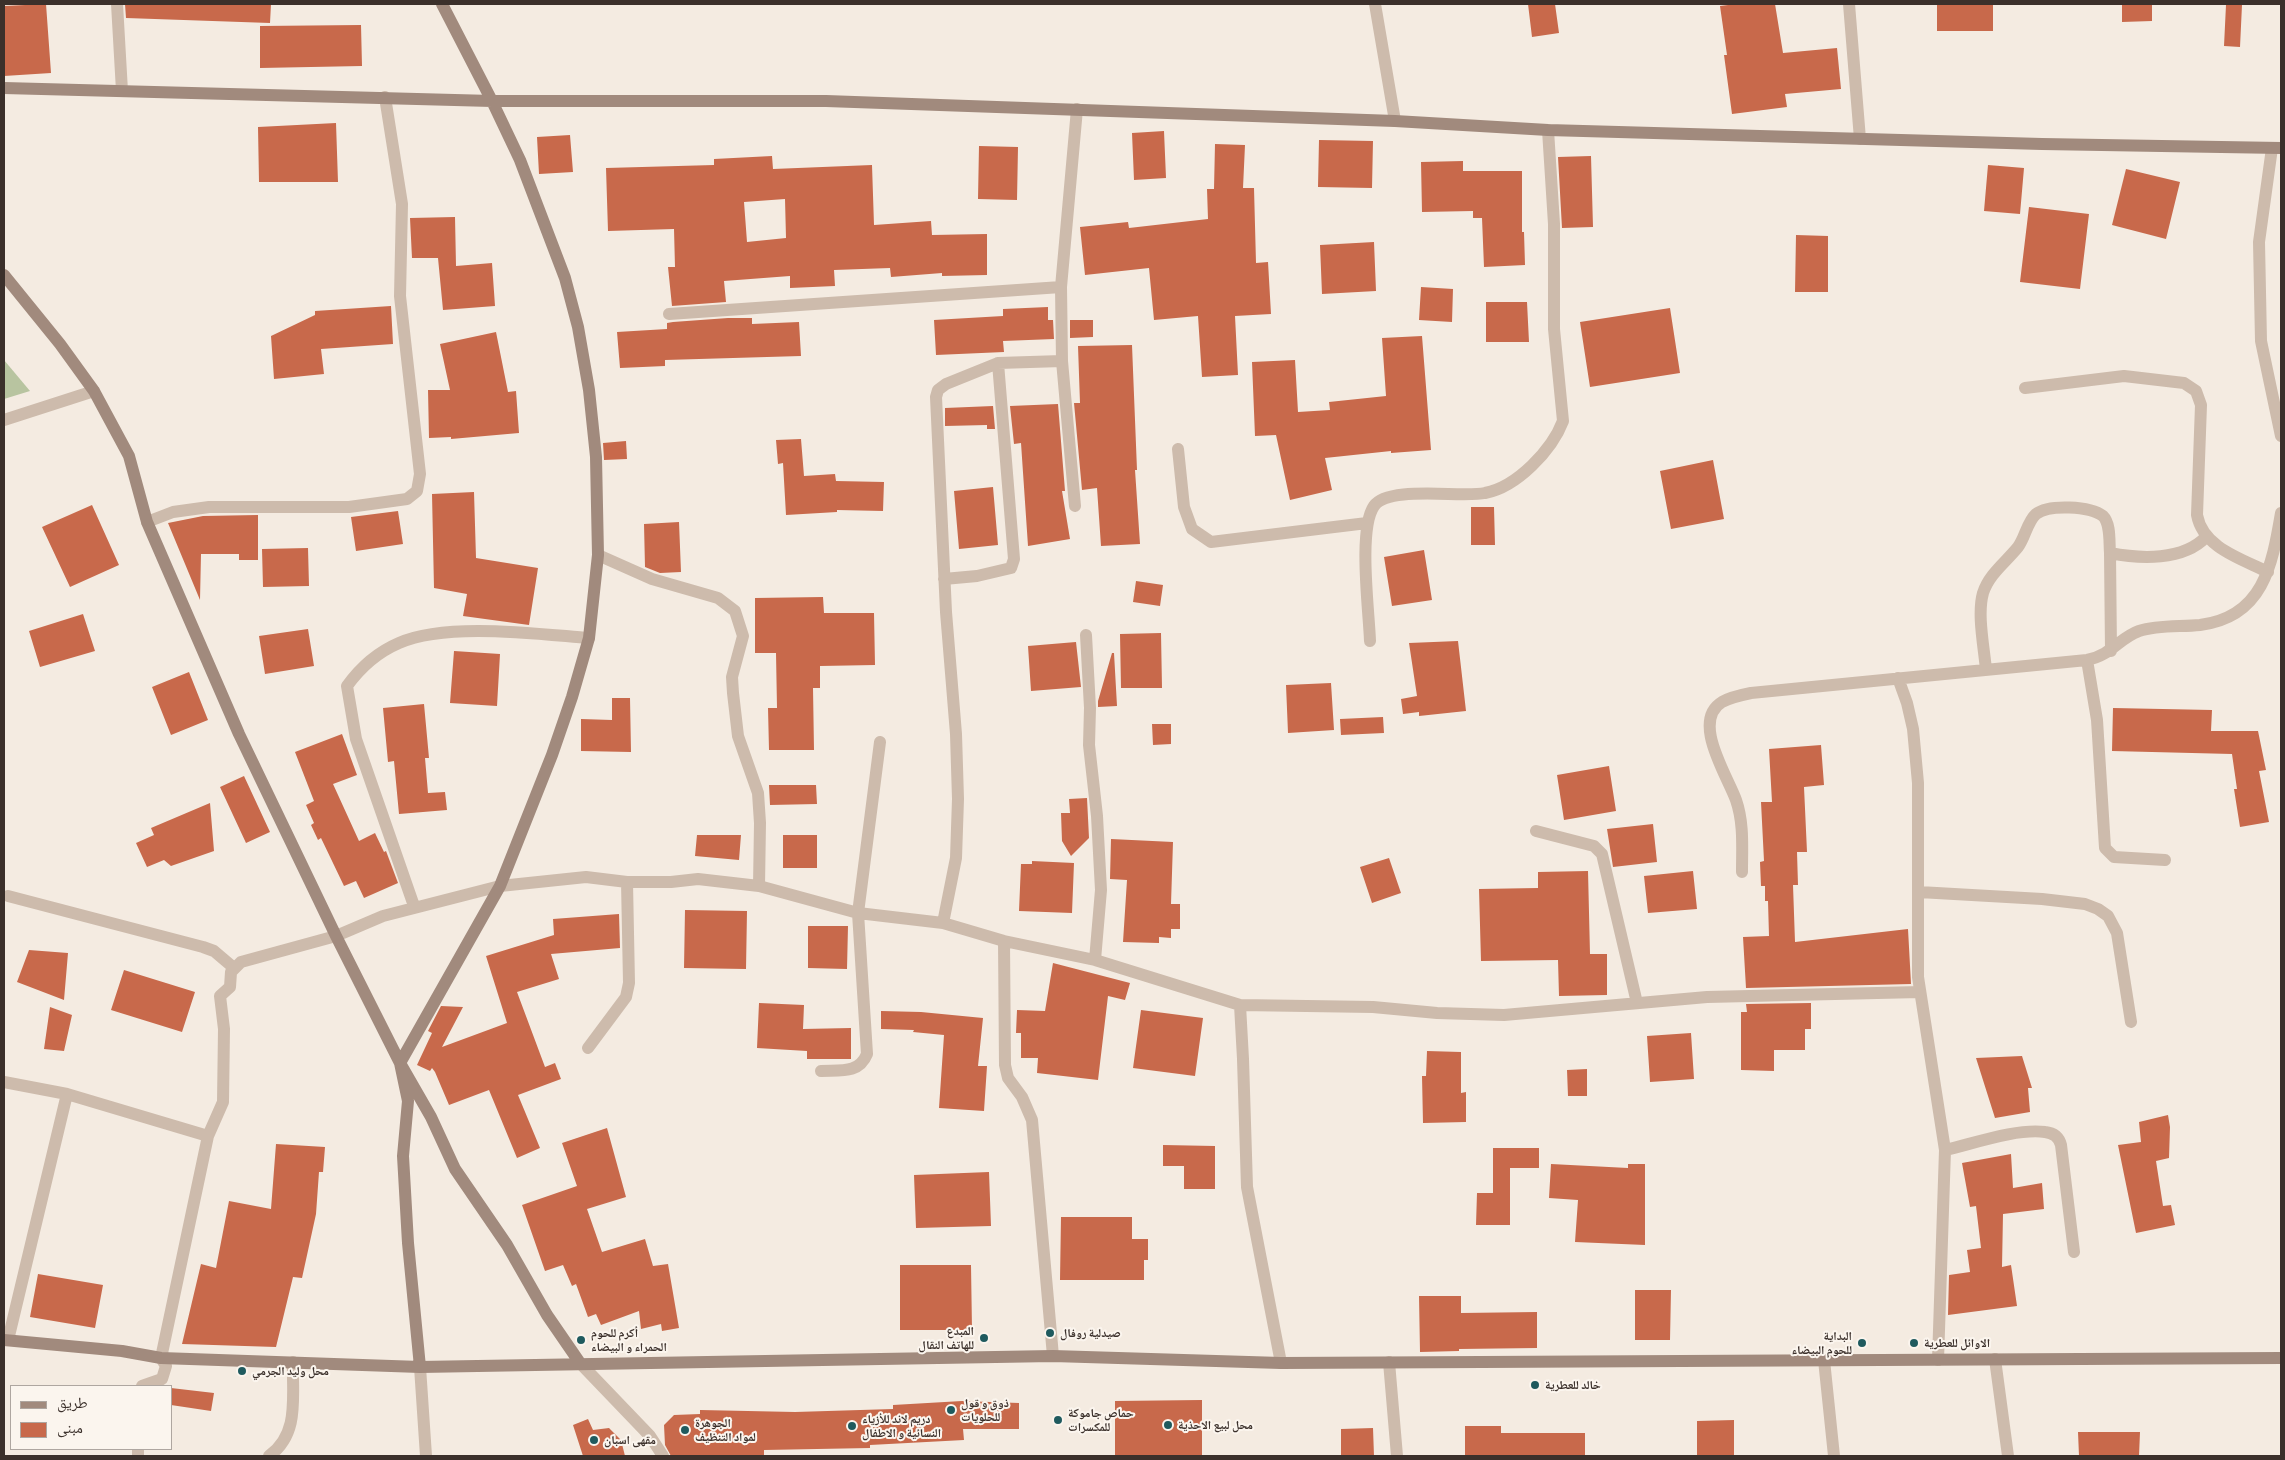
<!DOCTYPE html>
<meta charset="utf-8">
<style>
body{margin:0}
#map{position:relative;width:2285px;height:1460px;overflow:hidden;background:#f4ebe1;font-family:Commissioner,"Noto Naskh Arabic",sans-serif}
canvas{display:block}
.frame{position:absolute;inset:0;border:5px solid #3b302b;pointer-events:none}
.legend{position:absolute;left:10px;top:1385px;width:162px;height:65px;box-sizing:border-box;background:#fbf5ee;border:1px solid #aea6a0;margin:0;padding:6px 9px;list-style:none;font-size:15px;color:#3b302b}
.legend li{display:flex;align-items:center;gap:10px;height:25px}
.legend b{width:25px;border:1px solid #aea6a0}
</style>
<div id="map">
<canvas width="2285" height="1460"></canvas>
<div class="frame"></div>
<ul class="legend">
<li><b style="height:6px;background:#a18a7d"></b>طريق</li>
<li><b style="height:14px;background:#c8694b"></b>مبنى</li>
</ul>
</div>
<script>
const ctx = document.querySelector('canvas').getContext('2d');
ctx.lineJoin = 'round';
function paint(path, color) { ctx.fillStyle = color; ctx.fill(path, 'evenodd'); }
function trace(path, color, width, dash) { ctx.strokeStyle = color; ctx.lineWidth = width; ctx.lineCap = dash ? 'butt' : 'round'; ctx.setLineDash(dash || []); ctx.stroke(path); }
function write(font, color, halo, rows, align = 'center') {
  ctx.font = font + ' Commissioner,"Noto Naskh Arabic",sans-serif'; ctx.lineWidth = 4; ctx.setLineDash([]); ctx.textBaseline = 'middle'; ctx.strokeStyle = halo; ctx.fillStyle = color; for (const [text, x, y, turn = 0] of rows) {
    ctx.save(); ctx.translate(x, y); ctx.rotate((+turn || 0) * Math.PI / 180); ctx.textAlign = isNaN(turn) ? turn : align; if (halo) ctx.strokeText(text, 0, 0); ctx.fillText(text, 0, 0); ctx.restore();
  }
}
paint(new Path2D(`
 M4,360L30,391L4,399Z`), '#b8c4a0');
paint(new Path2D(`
 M46,4L51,73L4,76V6Z
 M125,4H271L270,23L126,18Z
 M1528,4H1555L1559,33L1532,37Z
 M1736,4H1775L1783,53L1837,48L1841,89L1785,94L1787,107L1732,114L1724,55H1727L1720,6Z
 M1937,4H1993V31H1937Z
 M2122,4H2152V21L2122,22Z
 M2226,5H2242L2240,47L2224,46Z
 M361,25L362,66L260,68V26Z
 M336,123L338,182H259L258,127Z
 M1164,131L1166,178L1134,180L1132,133Z
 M570,135L573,172L539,174L537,137Z
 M1319,140L1373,141L1372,188L1318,187Z
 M1215,144L1245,145L1243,188H1254L1256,263L1268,262L1271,314L1235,316L1238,375L1202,377L1198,316L1154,320L1149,268L1085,275L1080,227L1128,222L1129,228L1208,219L1207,189H1214Z
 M979,146L1018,147L1017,200L978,199Z
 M772,156L773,169L872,165L874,225L931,221L932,235L987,234V275L942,276V273L891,277L890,268L834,270L835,286L790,288V276L724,281L726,302L672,306L668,267H675L674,229L608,231L606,168L714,165V159ZM785,199L786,238L747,242L744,202Z
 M1591,156L1593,227L1562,228L1558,157Z
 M1463,161V171H1522V232H1524L1525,265L1484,267L1482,218H1473V211L1422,212L1421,162Z
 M1988,165L2024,168L2020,214L1984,211Z
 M2126,169L2180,182L2166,239L2112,225Z
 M2029,207L2089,214L2080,289L2020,282Z
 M455,217L456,266L492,263L495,306L443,310L438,258H412L410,218Z
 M1796,235L1828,236V292H1795Z
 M1374,242L1376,291L1322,294L1320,245Z
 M1421,287L1453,289L1452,322L1419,320Z
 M1486,302H1527L1529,342H1486Z
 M391,306L393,344L321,349L324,374L274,379L271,336L315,315V311Z
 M1048,307V320H1053L1054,339L1003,341L1004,352L936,355L934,320L1003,316V309Z
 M1670,308L1680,373L1590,387L1580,322Z
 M728,318H752V324L799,322L801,356L665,360V366L620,368L617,332L667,329V323L673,322Z
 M1070,320H1093V337L1070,338Z
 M496,332L508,392L516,391L519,433L451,439V437L429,438L428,390H450L440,344Z
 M1422,336L1431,450L1391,453V451L1325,458L1332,490L1290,500L1276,435L1255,436L1252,362L1295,360L1298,412L1330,410L1329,402L1386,396L1382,338Z
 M1132,345L1137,470H1135L1140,544L1101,546L1097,488L1082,490L1074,403H1080L1078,346Z
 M1058,404L1065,491H1062L1070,539L1028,546L1021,443L1014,444L1010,406Z
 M993,406L995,429H987V425L945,426V408Z
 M801,439L804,476L835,474L836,481L884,482L883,511L837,510V512L786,515L783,463L778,464L776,440Z
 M626,441L627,459L604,460L603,443Z
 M1713,460L1724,519L1671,529L1660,471Z
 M993,487L998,545L959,549L954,491Z
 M474,492L476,558L538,568L529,625L463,616L467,594L434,588L432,494Z
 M92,505L119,565L70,587L42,527Z
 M1471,507H1494L1495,545H1471Z
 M398,511L403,544L356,551L351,517Z
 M258,515V560H239V554H201L200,600L168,523L203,516Z
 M679,522L681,572L660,573L645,567L644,524Z
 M308,548L309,586L263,587L262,549Z
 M1424,550L1432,600L1392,606L1384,557Z
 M1136,581L1163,585L1160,606L1133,602Z
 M823,597L824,613H874L875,665L820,666V688H813L814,750H769L768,708H777L776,653H755V598Z
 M83,614L95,651L40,667L29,631Z
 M308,629L314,666L265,674L259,636Z
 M1161,633L1162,688H1121L1120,634Z
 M1458,641L1466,711L1419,716V712L1403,714L1401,699L1417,696L1409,643Z
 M1076,642L1081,687L1031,691L1028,646Z
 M454,651L500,654L497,706L450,703Z
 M1112,653H1114L1117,706L1098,707V701Z
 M189,672L208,720L171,735L152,687Z
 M1331,683L1334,730L1288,733L1286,685Z
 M612,698H630L631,752L581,751V719L612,720Z
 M424,704L429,758H425L428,793L445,792L447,810L399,814L394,761L388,762L383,708Z
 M2113,708L2212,710L2211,731H2258L2266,770L2259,771L2269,822L2240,827L2234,789H2237L2232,754L2112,751Z
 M1383,717L1384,733L1341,735L1340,719Z
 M1152,724H1171V744L1153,745Z
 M342,734L357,775L333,784L359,841L375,833L384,852L386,851L398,883L364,898L356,881L344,886L321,838L318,840L311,825L314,823L306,805L314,801L295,752Z
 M1821,745L1824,785L1804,787L1807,852H1797L1798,885H1793L1795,942L1908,929L1911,984L1746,988L1743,937L1769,936L1768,901H1765V886H1761L1760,862L1764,861L1761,802H1772L1769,749Z
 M1609,766L1616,811L1564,820L1557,775Z
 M244,776L270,832L246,843L220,787Z
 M769,785H816L817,804L770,805Z
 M1087,798L1089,838L1071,856L1062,841L1061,813H1070L1069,799Z
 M210,803L214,851L171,866L164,860L147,867L136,843L154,835L151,828Z
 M1653,824L1657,862L1613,867L1607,829Z
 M697,835H741L739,860L695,856Z
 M783,835H817V868H783Z
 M1111,839L1173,842L1171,904H1180V929H1171V938L1159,937V943L1123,942L1127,880L1110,879Z
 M1389,858L1401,893L1372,903L1360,867Z
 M1032,861L1074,863L1072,913L1019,911L1021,864H1032Z
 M1588,871L1590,954H1607V995L1559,996L1558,960L1481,961L1479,889L1538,888V872Z
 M1693,871L1697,909L1648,913L1644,876Z
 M685,910L747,911L746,969L684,968Z
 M619,914L620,948L551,954L559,979L517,992L545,1067L555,1063L561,1079L518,1095L540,1148L517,1158L489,1090L449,1105L435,1072L432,1068L430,1071L417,1065L432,1033L428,1031L441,1006L463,1007L442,1047L507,1023L486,956L554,935L553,919Z
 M808,926H848L847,969L808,968Z
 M29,950L68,953L64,1000L17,982Z
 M1053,963L1130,983L1125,1000L1108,996L1098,1080L1037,1073L1038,1058H1021V1033H1016L1017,1010L1045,1011Z
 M124,970L195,992L182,1032L111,1010Z
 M759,1003L804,1005L803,1029L851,1028V1059H807V1051L757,1048Z
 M1811,1003V1029H1805V1050H1774V1071L1741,1070V1012H1747L1746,1004Z
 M50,1007L72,1015L64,1051L44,1049Z
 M1141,1010L1203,1018L1195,1076L1133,1068Z
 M881,1011L921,1012L983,1018L978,1066H987L984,1111L939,1108L944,1035L913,1032L914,1030L881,1029Z
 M1691,1033L1694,1079L1650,1082L1647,1036Z
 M1427,1051L1461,1052V1093L1466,1092V1122L1423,1123L1422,1076H1426Z
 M2022,1056L2032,1088H2028L2030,1112L1995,1118L1976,1058Z
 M1587,1069V1096H1568L1567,1070Z
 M2168,1115L2170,1127L2169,1158L2156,1161L2163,1206L2171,1205L2175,1225L2136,1233L2118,1145L2141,1142L2139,1122Z
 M607,1128L626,1197L587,1209L602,1252L645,1239L653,1266L668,1264L679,1328L662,1331L661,1324L641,1329L639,1311L601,1325L596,1314L588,1317L576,1284L572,1286L563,1265L545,1271L522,1205L577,1186L562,1143Z
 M276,1144L325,1147L323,1172H319L316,1214L302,1278L293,1277L276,1347L182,1344L201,1264L216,1268L229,1201L271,1209Z
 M1163,1145L1215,1146V1189H1184V1166H1163Z
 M1493,1148H1539V1168H1510V1225H1476L1477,1193H1493Z
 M2011,1154L2013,1188L2042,1183L2044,1209L2003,1214L2002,1267L2011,1265L2017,1306L1948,1315L1949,1275L1970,1272L1967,1250L1981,1248L1976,1206L1970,1207L1962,1163Z
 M1551,1164L1628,1168V1164H1645V1245L1575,1242L1578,1200L1549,1198Z
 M989,1172L991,1226L916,1228L914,1175Z
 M1061,1217H1132V1239H1148V1260H1144V1280H1060Z
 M900,1265H971L972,1330H900Z
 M38,1274L103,1285L95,1328L30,1317Z
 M1635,1290H1671L1670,1340H1635Z
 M1419,1296H1461V1313L1537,1312V1348L1459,1349V1351L1420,1352Z
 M171,1388L214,1393L211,1411L171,1405Z
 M1202,1400V1456H1115V1401Z
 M962,1401L1019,1403V1429H963L964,1440L870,1445V1448L764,1450V1456H671L665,1445L664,1425L674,1415L700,1414V1410L795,1412L893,1409V1405Z
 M588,1419L593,1430L609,1428L621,1440L625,1456H583L573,1425Z
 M1734,1420V1456H1697V1421Z
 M1465,1426H1501V1433H1585V1456H1465Z
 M1373,1428L1374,1456H1341V1429Z
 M2078,1432H2140L2139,1456H2079Z`), '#c8694b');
trace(new Path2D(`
 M117,4L122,91
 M1375,4L1395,121
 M1849,4L1860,139
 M2272,148L2259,242L2261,341L2281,436
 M669,314L1061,287
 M2025,388L2124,376L2184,383L2196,391L2201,405L2197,515C2203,548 2242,559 2268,572
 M4,420L94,391
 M1178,449L1184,507L1192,529L1211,542L1367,523
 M1075,506L1062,361L1061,287L1077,109
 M147,522L173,512L209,507H349L407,499L417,491L420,474L400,296L402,204L385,97
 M2110,553L2111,651
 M598,555L652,579L718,598L735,611L743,636L732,677L733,693L738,736L758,793L760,823L759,886
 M944,579L977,576L1011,568L1014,559L998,363
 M1086,635L1090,708L1089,745L1097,816L1101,890L1095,960
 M1370,641C1369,611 1358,529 1374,506C1388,485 1462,498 1485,493C1517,487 1552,450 1563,421L1554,329V224L1548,130
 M2087,660L2097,720L2105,848L2114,857L2165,860
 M1986,670C1984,647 1977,614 1983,593C1989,574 2006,562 2018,547C2025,538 2027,522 2036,514C2049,504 2090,506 2103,516C2111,524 2109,542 2110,553C2140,559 2183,561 2206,537
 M1898,678L1907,703L1913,729L1918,783V977L1945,1150L1938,1360
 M1536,831L1594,846L1602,854L1637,1003
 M1742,872C1742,847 1744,823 1736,800C1727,775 1691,721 1722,702C1731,697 1741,695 1751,693L2087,660C2112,655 2119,638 2139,631C2158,625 2180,627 2200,625C2263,617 2272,566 2281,513
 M1919,892L2042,899L2085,904L2098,909L2108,916L2117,933L2131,1022
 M8,896L203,947L214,951L234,968
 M414,906L356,739L347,686C360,668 378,652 399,643C446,622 537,634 589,638
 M943,923L956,858L958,799L956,734L946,612L936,397L938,390L946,384L998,363L1062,361
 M1004,941L1005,1065L1008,1078L1022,1097L1032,1120L1053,1356
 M1240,1005L1243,1059L1247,1187L1281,1363
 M588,1048L626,997L629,983L627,882
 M821,1071C840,1070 859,1074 867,1054L858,913L880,742
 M4,1082L67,1094L208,1136
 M1945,1150C1972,1144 2017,1128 2045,1132C2054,1133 2059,1137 2061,1145L2074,1252
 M8,1340L67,1094
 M1995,1359L2008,1456
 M1824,1360L1834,1456
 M1389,1362L1397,1456
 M580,1363L650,1436L663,1456
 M420,1367L426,1456
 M142,1386L162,1379L166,1366L161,1358L208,1136L223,1102L224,1029L220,996L230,987L231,972L241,962L336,936L383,916L500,886L586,877L627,882H671L698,879L759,886L858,913L943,923L1004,941L1095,960L1240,1005L1373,1007L1437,1013L1504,1015L1707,997L1920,992
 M138,1449V1456
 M269,1456C300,1434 292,1397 293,1362`), '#cdbbac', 12);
trace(new Path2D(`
 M4,88L492,101H826L1395,121L1548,130L2042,144L2281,148
 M4,275L60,344L94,391L129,456L147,522L239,734L336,936L400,1063L431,1117L455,1169L507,1245L547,1315L580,1363
 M4,1340L122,1351L161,1358L420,1367L1053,1356L1281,1363L2281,1358
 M420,1367L408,1243L403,1156L408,1101L400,1063L500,886L552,755L572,697L589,638L598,555L596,457L589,390L578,327L565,278L520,160L492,101L442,4`), '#a18a7d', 12);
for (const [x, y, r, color] of [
 [1050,1333,5,"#1f5a5e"],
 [984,1338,5,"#1f5a5e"],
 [581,1340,5,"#1f5a5e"],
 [1862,1343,5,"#1f5a5e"],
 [1914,1343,5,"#1f5a5e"],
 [242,1371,5,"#1f5a5e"],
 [1535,1385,5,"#1f5a5e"],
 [951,1410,5,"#1f5a5e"],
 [1058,1420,5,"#1f5a5e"],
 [1168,1425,5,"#1f5a5e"],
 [852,1426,5,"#1f5a5e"],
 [685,1430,5,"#1f5a5e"],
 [594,1440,5,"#1f5a5e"]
]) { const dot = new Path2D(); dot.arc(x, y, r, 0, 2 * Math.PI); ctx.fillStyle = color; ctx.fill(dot); trace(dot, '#fbf5ee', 2); }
write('bold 12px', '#3b302b', '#fbf5ee', [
 ["المبدع",974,1331,"right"],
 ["للهاتف النقال",974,1345,"right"],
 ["أكرم للحوم",591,1333],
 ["الحمراء و البيضاء",591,1347],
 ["صيدلية روفال",1060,1333],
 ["البداية",1852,1336,"right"],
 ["للحوم البيضاء",1852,1350,"right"],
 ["الاوائل للعطرية",1924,1343],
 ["محل وليد الجرمي",252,1371],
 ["خالد للعطرية",1545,1385],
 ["ذوق و قول",961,1403],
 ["للحلويات",961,1417],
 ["حماص جاموكة",1068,1413],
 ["للمكسرات",1068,1427],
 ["دريم لاند للأزياء",862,1419],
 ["النسائية و الاطفال",862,1433],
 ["الجوهرة",695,1423],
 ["لمواد التنظيف",695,1437],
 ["محل لبيع الاحذية",1178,1425],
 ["مقهى اسبان",604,1440]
], 'left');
</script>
